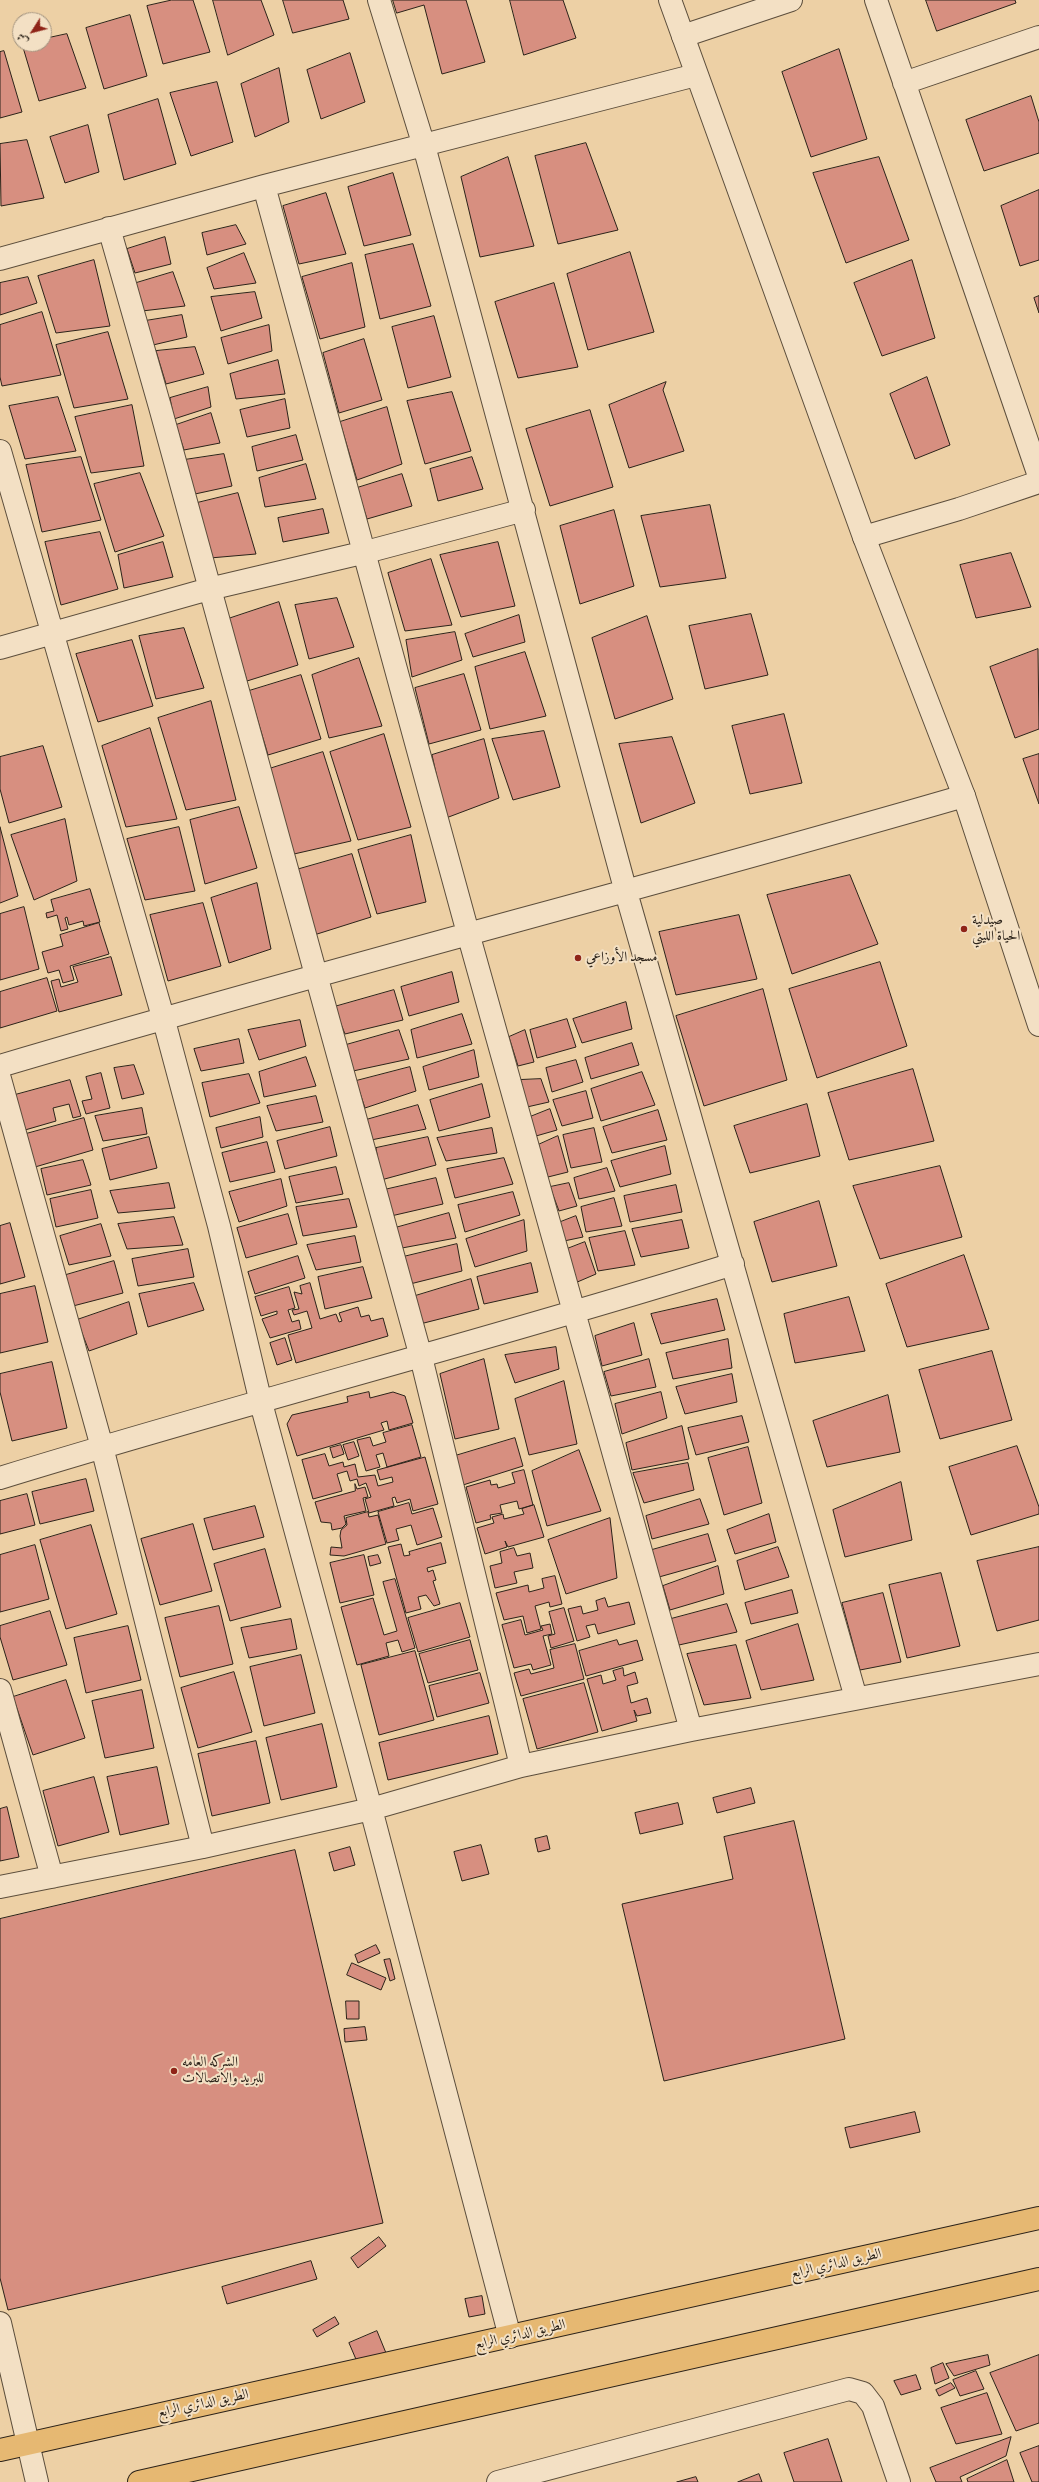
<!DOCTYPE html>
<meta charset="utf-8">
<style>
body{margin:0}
#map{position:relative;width:1039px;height:2482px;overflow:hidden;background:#edd0a5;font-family:Alegreya,Amiri,serif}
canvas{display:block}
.north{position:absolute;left:12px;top:12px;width:40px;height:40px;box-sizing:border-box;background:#f3e0c4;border:1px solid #a39480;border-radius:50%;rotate:234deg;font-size:11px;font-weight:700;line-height:16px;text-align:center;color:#2b2219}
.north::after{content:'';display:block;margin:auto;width:14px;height:18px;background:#8f2418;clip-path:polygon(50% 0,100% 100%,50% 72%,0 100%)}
</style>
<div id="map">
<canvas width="1039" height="2482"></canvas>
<div class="north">ش</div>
</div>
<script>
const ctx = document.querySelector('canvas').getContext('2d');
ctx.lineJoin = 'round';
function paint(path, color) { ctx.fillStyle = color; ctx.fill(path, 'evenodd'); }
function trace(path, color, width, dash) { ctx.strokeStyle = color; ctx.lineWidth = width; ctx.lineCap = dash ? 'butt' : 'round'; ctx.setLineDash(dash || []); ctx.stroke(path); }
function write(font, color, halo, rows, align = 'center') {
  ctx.font = font + ' Alegreya,Amiri,serif'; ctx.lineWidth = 4; ctx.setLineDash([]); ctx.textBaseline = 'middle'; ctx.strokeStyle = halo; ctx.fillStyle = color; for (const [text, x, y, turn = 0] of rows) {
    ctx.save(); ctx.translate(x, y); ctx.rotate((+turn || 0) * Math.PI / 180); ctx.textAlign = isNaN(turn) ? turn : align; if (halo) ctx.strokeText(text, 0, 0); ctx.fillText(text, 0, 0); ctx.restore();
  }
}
const building = new Path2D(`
 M172,0H193L210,52L163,64L147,6Z
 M213,0H261L274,35L228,55Z
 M283,0H343L349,19L293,33Z
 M393,0H466L485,62L442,74L424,5L397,13Z
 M510,0H563L576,38L524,55Z
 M926,0H1015L1016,3L937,31Z
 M130,15L147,76L104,89L86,28Z
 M67,34L86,88L39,101L22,44H44V39Z
 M839,49L867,139L811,157L782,72Z
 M4,51L22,112L0,118V52Z
 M350,53L365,102L321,119L307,70Z
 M279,68L289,122L255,137L241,84Z
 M217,82L233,142L191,156L170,93Z
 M1031,96L1039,122V153L984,171L966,120Z
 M158,99L176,164L124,180L108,115Z
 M88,125L99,172L65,183L50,137Z
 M27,140L44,198L1,206L0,144Z
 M586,143L618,230L558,244L535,156Z
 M508,157L534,246L480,257L461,177Z
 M879,157L909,240L846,263L813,173Z
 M393,173L411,235L364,246L348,187Z
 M1039,190V260L1020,266L1001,206Z
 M326,193L346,254L299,264L283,206Z
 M236,225L246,244L207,255L202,233Z
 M165,237L171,264L135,273L127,249Z
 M413,244L431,306L380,319L365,255Z
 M630,252L654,332L588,350L567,274Z
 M244,253L256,283L214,289L207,268Z
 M94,260L110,326L56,333L38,276Z
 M912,260L935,338L882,356L854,283Z
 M352,263L365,327L320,339L302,277Z
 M173,272L185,306L142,311L133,284Z
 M28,277L37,303L0,315V283Z
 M554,283L578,367L518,378L495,302Z
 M255,292L262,318L221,331L211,297Z
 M1039,296V313L1034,298Z
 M42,312L61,375L2,386L0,377V325Z
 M182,315L187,337L153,345L145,321Z
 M434,316L451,377L408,388L392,327Z
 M269,325L272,351L228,364L221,338Z
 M108,332L128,399L74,408L56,345Z
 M364,339L382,400L339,413L323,353Z
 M195,347L204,374L166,384L156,351Z
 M278,360L285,394L236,399L230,374Z
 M927,377L950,445L915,459L890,394Z
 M666,382L663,390L684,451L629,468L609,405Z
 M208,387L211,407L174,419L170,398Z
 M452,392L471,451L425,464L407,401Z
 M58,397L76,451L25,459L9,406Z
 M285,399L290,428L247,437L240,410Z
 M132,405L144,466L91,473L75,417Z
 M387,407L402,464L357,480L340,422Z
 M590,410L613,487L550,506L526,429Z
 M211,413L220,443L184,450L176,425Z
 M296,435L303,460L257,471L252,447Z
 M224,454L232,486L195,494L184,460Z
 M81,457L101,520L42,532L26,465Z
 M472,457L483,489L438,501L430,469Z
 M306,464L316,499L265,507L259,478Z
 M140,473L164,536L115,552L94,484Z
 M402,474L412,506L367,519L357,488Z
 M238,493L256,554L210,558L197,503Z
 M710,505L726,578L660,587L641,516Z
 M323,509L329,533L283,542L278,518Z
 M614,510L634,586L580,604L560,526Z
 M100,532L118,589L61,605L45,542Z
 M163,542L173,577L124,588L118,555Z
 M498,542L515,606L461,617L440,555Z
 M1011,553L1031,607L976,618L960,565Z
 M431,559L452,625L405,631L388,573Z
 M337,598L354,647L309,659L295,605Z
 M279,602L298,665L247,681L228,619Z
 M751,614L768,675L705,689L689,626Z
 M519,615L525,642L473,657L465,634Z
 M647,616L673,699L615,719L592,638Z
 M184,628L204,688L156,699L139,636Z
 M455,632L462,660L412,677L406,640Z
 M132,640L153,706L98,722L76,654Z
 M1038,649L1039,729L1015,738L990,667Z
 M525,652L546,716L490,729L475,667Z
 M359,658L382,726L329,738L312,675Z
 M464,674L481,730L429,744L415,688Z
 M301,675L321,739L268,755L249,691Z
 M211,701L236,800L186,810L158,718Z
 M784,714L802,783L750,794L732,726Z
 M150,728L177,819L126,827L102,746Z
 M544,731L560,787L513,800L492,739Z
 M384,734L411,827L358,840L330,752Z
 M672,737L695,803L641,823L619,744Z
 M484,739L499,798L446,818L432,755Z
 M43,746L62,807L9,823L0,789V757Z
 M323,752L351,841L294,854L269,769Z
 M1039,754V804L1023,759Z
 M239,807L257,868L205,884L190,820Z
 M65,819L77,881L34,900L11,835Z
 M0,827L18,896L0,903Z
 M179,827L195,891L145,900L127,839Z
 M411,835L426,902L377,914L358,850Z
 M352,854L371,917L314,935L296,870Z
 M850,875L878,944L792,974L767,895Z
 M257,883L271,949L229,963L211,898Z
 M90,889L100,922L84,926L83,921L69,925L67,917L65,918L68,929L61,931L57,915L47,918L46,913L54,911L51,900Z
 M203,903L221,966L168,981L150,915Z
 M24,907L39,969L0,980V914Z
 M739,915L757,979L676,995L659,932Z
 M99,923L109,954L70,966L74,980L63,983L59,970L48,973L42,952L63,946L60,935Z
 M111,957L122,995L59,1012L51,981L59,979L61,987L78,982L73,967Z
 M880,962L907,1046L817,1078L789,989Z
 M452,972L459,1002L409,1016L401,987Z
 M47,978L57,1011L0,1028V992Z
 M763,989L787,1080L704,1106L676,1016Z
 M394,990L403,1020L345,1034L334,1007Z
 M626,1002L632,1029L582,1043L573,1019Z
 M462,1014L472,1044L417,1058L411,1030Z
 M567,1019L576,1047L537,1058L530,1030Z
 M300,1020L306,1046L259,1060L248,1030Z
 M399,1030L409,1059L353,1071L346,1045Z
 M525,1030L534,1062L518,1066L509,1037Z
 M239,1039L244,1063L201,1071L194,1049Z
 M632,1043L639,1065L591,1079L585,1058Z
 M474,1050L479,1077L429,1090L423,1067Z
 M306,1057L316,1086L264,1097L259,1072Z
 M576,1060L583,1082L552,1092L546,1068Z
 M134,1065L144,1094L122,1099L114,1068Z
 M410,1067L416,1091L365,1108L356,1081Z
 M913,1069L934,1141L849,1160L828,1093Z
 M642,1072L655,1105L601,1121L591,1089Z
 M101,1073L110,1108L86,1114L82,1101L92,1099L86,1077Z
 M249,1074L260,1103L210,1117L202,1083Z
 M541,1079L549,1102L527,1107L519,1080Z
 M70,1080L81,1116L73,1118L69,1104L53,1108L56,1121L25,1130L15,1095Z
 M482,1084L490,1117L439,1131L430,1100Z
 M586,1091L593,1118L562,1126L553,1100Z
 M316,1096L323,1122L276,1131L267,1106Z
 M807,1104L820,1156L750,1173L734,1126Z
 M418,1105L426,1129L371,1140L366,1120Z
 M142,1108L147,1134L103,1141L95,1116Z
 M550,1109L557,1130L536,1136L530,1117Z
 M658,1110L667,1140L612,1153L603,1127Z
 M260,1117L263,1137L221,1148L216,1128Z
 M84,1118L93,1150L35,1167L26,1134Z
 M330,1127L337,1156L285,1169L277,1141Z
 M492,1128L497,1153L446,1161L437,1138Z
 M594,1128L602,1162L571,1168L563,1135Z
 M558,1136L568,1172L548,1177L538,1145Z
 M149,1137L157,1168L110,1180L102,1149Z
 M428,1137L436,1165L381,1180L376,1148Z
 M267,1142L275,1172L230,1182L222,1153Z
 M665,1146L671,1174L620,1187L611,1161Z
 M504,1158L513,1184L455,1198L447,1169Z
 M83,1160L91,1185L47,1195L41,1169Z
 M940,1166L962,1237L880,1259L853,1186Z
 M336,1167L343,1194L296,1203L289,1177Z
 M607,1168L615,1191L579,1199L574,1178Z
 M436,1178L443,1204L391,1216L384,1190Z
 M281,1179L287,1206L239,1222L229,1192Z
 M169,1183L175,1208L118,1213L110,1191Z
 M569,1183L577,1206L559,1211L550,1187Z
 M676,1185L682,1212L630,1222L624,1196Z
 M91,1190L98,1218L56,1227L50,1199Z
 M513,1192L520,1215L465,1232L458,1205Z
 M614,1198L622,1226L586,1232L581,1207Z
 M349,1199L357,1227L303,1236L296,1207Z
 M819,1201L837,1266L772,1282L754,1222Z
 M449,1213L456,1238L402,1248L395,1228Z
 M288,1214L297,1244L246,1258L237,1228Z
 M576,1216L583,1237L564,1241L558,1223Z
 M174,1217L183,1245L127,1249L118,1224Z
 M524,1220L527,1251L475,1267L466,1239Z
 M682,1220L689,1248L641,1257L632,1229Z
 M10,1223L25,1277L0,1284V1226Z
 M101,1224L111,1256L69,1265L60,1236Z
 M625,1231L635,1265L598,1271L589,1238Z
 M355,1236L361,1262L316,1270L307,1245Z
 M585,1242L596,1274L575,1283L567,1249Z
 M457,1244L462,1271L410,1284L403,1257Z
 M188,1249L194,1277L138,1286L132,1259Z
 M964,1255L989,1329L907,1347L886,1284Z
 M298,1256L305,1278L255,1294L248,1272Z
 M114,1261L123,1293L73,1306L66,1275Z
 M531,1263L538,1292L484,1304L477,1277Z
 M363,1267L372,1298L325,1309L318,1277Z
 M471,1279L479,1309L420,1324L412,1297Z
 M194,1283L204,1310L148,1327L139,1294Z
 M310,1283L320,1319L336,1314L339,1322L342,1321L339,1313L358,1307L361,1317L369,1315L371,1321L383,1318L388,1336L296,1363L288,1335L312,1328L307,1311L294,1315L292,1310L299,1309L294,1292L302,1294L300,1286Z
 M35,1286L48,1342L0,1353V1294Z
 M289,1287L295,1308L288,1310L292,1322L299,1320L301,1329L270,1338L262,1319L277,1314V1311L261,1316L255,1297Z
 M849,1297L865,1351L795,1363L784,1314Z
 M717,1299L725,1330L661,1344L651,1314Z
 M129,1302L137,1334L89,1351L77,1320Z
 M634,1323L642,1355L602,1366L595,1336Z
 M285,1338L292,1360L277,1365L270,1343Z
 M728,1339L732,1368L673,1379L666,1353Z
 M556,1347L559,1369L515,1383L505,1355Z
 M992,1351L1012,1420L940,1439L919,1370Z
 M484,1359L499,1429L455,1439L440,1374Z
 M649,1359L656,1387L611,1396L604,1372Z
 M52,1362L67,1428L12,1441L0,1392V1374Z
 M732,1374L737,1402L685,1414L676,1387Z
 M564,1381L577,1444L529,1455L515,1399Z
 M369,1392L370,1398L393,1392L405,1396L413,1423L389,1430L387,1421L381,1423L384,1430L297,1456L287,1424L292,1415L348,1402L347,1397Z
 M661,1392L667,1418L622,1434L615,1404Z
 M888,1395L900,1452L827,1467L813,1421Z
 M742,1416L749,1442L696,1455L688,1428Z
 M412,1425L421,1457L387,1467L383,1453L376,1455L380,1467L366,1471L357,1440L370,1437L373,1446L386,1442L383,1433Z
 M682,1426L689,1459L632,1470L626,1443Z
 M515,1438L523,1466L463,1485L455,1456Z
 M354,1442L359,1456L348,1460L343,1445Z
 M341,1445L344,1454L333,1458L330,1448Z
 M1017,1446L1039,1507V1514L971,1535L949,1467Z
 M748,1447L762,1503L724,1515L708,1458Z
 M579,1450L601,1511L547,1526L532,1471Z
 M325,1454L329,1466L343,1462L344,1467L355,1464L358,1477L375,1475L378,1486L393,1482L392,1477L380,1480L377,1470L425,1457L438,1504L413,1511L410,1499L397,1503L395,1497L392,1498L394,1506L369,1513L365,1499L371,1497L366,1483L359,1486L357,1479L350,1481L347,1471L337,1474L342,1491L313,1499L302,1460Z
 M688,1463L694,1490L644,1503L633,1473Z
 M524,1470L533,1505L519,1509L517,1501L500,1505L502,1513L490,1515L491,1519L476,1523L466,1487L490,1480L491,1485L497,1484L498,1488L515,1483L512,1473Z
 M86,1479L94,1511L40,1524L32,1492Z
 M901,1482L912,1540L845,1557L833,1510Z
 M355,1484L357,1489L365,1487L368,1497L363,1498L366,1511L344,1516L346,1524L342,1528L332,1530L331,1523L321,1522L315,1502L355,1491Z
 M27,1494L35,1525L0,1534V1501Z
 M700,1499L709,1524L652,1539L646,1516Z
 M409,1503L412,1514L433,1508L442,1537L417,1545L411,1525L396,1529L399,1540L387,1543L378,1512Z
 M534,1505L544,1537L508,1547L505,1541L507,1547L485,1554L477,1528L494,1523L492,1517L503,1514L504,1519L524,1514L522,1509Z
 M255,1506L264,1537L213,1550L204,1519Z
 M368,1512L369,1517L378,1515L386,1544L344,1556L330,1555L331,1547L342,1548L340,1536L341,1530L347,1525L346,1518Z
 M769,1514L776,1542L735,1554L727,1530Z
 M610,1518L617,1578L566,1594L548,1540Z
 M193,1524L212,1591L160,1605L141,1539Z
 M91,1525L117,1614L66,1629L40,1540Z
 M708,1534L716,1561L659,1577L652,1550Z
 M441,1543L446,1563L427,1568L428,1572L433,1570L436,1580L433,1581L440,1604L434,1606L426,1595L418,1597L421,1609L406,1613L388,1547L401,1544L404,1556L410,1555L409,1552Z
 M35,1545L49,1599L0,1612V1555Z
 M778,1547L789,1577L745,1590L737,1561Z
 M1039,1547V1620L997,1631L977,1561Z
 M514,1548L517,1556L530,1553L533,1568L514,1572L517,1583L495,1588L490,1566L502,1563L500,1552Z
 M265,1549L281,1607L230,1621L214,1564Z
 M364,1555L374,1595L340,1603L330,1563Z
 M378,1555L381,1563L370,1566L368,1557Z
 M718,1566L724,1594L670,1610L663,1586Z
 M941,1573L960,1646L907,1658L889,1585Z
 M555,1576L562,1604L550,1607L549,1602L535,1606L541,1629L527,1633L523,1616L504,1620L496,1593L528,1585L529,1592L544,1588L542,1579Z
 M395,1579L415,1648L402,1652L398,1640L386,1643L389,1656L357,1665L341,1607L373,1598L384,1635L397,1631L383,1582Z
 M792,1590L798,1613L751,1624L745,1603Z
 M883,1593L901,1662L860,1670L842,1603Z
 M605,1598L608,1607L629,1602L635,1624L598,1634L595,1624L586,1626L590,1637L577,1641L568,1609L581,1606L583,1614L598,1610L596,1601Z
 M460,1603L470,1637L418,1652L408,1618Z
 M727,1604L737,1632L679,1645L671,1619Z
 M219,1606L233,1664L180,1677L165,1618Z
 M564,1608L574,1641L551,1648L548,1636L555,1634L549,1612Z
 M50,1611L67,1665L13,1680L0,1637V1626Z
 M291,1619L297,1649L249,1658L241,1628Z
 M521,1620L525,1635L543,1630L541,1626L550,1624L552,1634L543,1636L551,1665L533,1670L531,1664L514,1668L502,1625Z
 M798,1624L814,1680L761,1690L746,1641Z
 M128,1626L141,1680L86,1693L74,1638Z
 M470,1640L478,1670L428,1683L419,1654Z
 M617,1640L619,1645L637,1640L643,1660L586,1676L579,1651Z
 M575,1644L584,1679L521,1696L514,1673L529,1669L531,1674L554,1668L550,1650Z
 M736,1645L751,1698L704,1705L687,1654Z
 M415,1651L434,1720L379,1735L361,1665Z
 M301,1655L315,1713L264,1726L250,1667Z
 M623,1668L624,1676L635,1672L638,1683L627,1686L631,1703L647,1698L651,1713L637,1716L634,1710L637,1721L602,1731L587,1679L601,1675L603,1684L616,1680L613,1671Z
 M234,1672L252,1732L198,1748L181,1688Z
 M480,1673L489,1703L437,1717L429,1686Z
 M66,1680L85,1738L33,1755L13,1697Z
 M584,1683L598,1732L537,1749L523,1699Z
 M142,1690L154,1748L105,1758L92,1701Z
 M489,1716L498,1754L388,1780L379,1743Z
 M322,1724L337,1787L281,1800L266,1738Z
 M256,1741L270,1803L212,1816L198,1754Z
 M157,1767L169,1824L120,1835L107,1777Z
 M94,1777L109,1832L58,1846L43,1791Z
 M751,1788L755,1803L717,1813L713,1798Z
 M678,1803L683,1824L640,1834L635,1813Z
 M7,1807L19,1857L0,1861V1809Z
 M794,1821L845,2039L664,2081L622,1904L733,1879L724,1837Z
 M547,1836L550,1849L538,1852L535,1839Z
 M481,1845L489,1874L462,1881L454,1852Z
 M350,1847L355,1865L334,1871L329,1853Z
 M295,1850L383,2223L8,2310L0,2278V1919Z
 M376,1945L380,1953L358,1963L355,1955Z
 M390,1959L395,1979L390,1981L384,1960Z
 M352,1963L386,1978L381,1990L347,1975Z
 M346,2001H359V2019H347Z
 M365,2027L367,2040L345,2042L344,2029Z
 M915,2112L920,2132L850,2148L845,2128Z
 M379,2237L386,2246L358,2268L351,2258Z
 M311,2261L317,2279L227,2304L222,2287Z
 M482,2296L485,2314L469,2317L465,2299Z
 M335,2317L339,2324L317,2337L313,2330Z
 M377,2331L386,2353L358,2364L349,2343Z
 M988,2355L990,2365L954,2376L946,2364Z
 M1039,2355V2423L1016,2431L990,2373Z
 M943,2363L949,2378L935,2384L931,2368Z
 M976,2371L984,2389L960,2396L953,2380Z
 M916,2375L921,2389L901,2395L894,2381Z
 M951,2383L955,2388L939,2396L936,2390Z
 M987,2393L1002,2434L956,2444L941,2408Z
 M1011,2437L1006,2456L960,2477L962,2482H936L930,2468Z
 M828,2439L842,2482H794L784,2453Z
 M1039,2446V2482H1032L1020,2453Z
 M1007,2460L1014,2482H968L967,2479Z
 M759,2474L762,2482H738Z
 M696,2477L698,2482H677Z`);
paint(building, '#d78f80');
trace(building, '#2b2219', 1);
const minor = new Path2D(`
 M379,0L424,146L626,892L856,1698
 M876,0L1039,476
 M683,36L791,0
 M904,83L1039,37
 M264,186L468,933L691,1730
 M109,228L160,407L421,1357L521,1766
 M0,259L264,186L696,75
 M0,451L163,1017L219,1226L261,1403L371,1809L510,2337
 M864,537L959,509L1039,482
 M0,648L209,589L366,552L524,510
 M0,1066C320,971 644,889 964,796
 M0,1079L102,1447L203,1847
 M0,1478C243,1403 490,1340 733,1264
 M0,1690L52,1877
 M0,1887L203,1847L371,1809L521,1766L691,1730L1039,1664
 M0,2323L37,2482
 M498,2482L849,2389L863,2393L873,2406L899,2482`);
const tertiary = new Path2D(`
 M670,0L864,537L964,796L1039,1025`);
const primary = new Path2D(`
 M0,2450L1039,2218
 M139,2482L1039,2279`);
trace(minor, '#5c4e3c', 24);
trace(tertiary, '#5c4e3c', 24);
trace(primary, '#2b2219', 24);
trace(minor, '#f3e0c4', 22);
trace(tertiary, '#f3e0c4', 22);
trace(primary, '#e6b872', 22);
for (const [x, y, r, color] of [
 [964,929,4,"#8f2418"],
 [578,958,4,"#8f2418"],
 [174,2071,4,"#8f2418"]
]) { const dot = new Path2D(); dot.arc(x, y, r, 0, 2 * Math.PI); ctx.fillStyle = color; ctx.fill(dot); trace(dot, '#f3e0c4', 1.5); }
write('14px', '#2b2219', '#f3e0c4', [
 ["صيدلية",972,921],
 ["الحياة الليتي",972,937],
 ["مسجد الأوزاعي",586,958],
 ["الشركه العامه",182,2063],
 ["للبريد والاتصالات",182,2079]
], 'left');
write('14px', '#2b2219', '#f3e0c4', [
 ["الطريق الدائري الرابع",836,2264,-13],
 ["الطريق الدائري الرابع",520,2335,-13],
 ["الطريق الدائري الرابع",203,2404,-12]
]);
</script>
